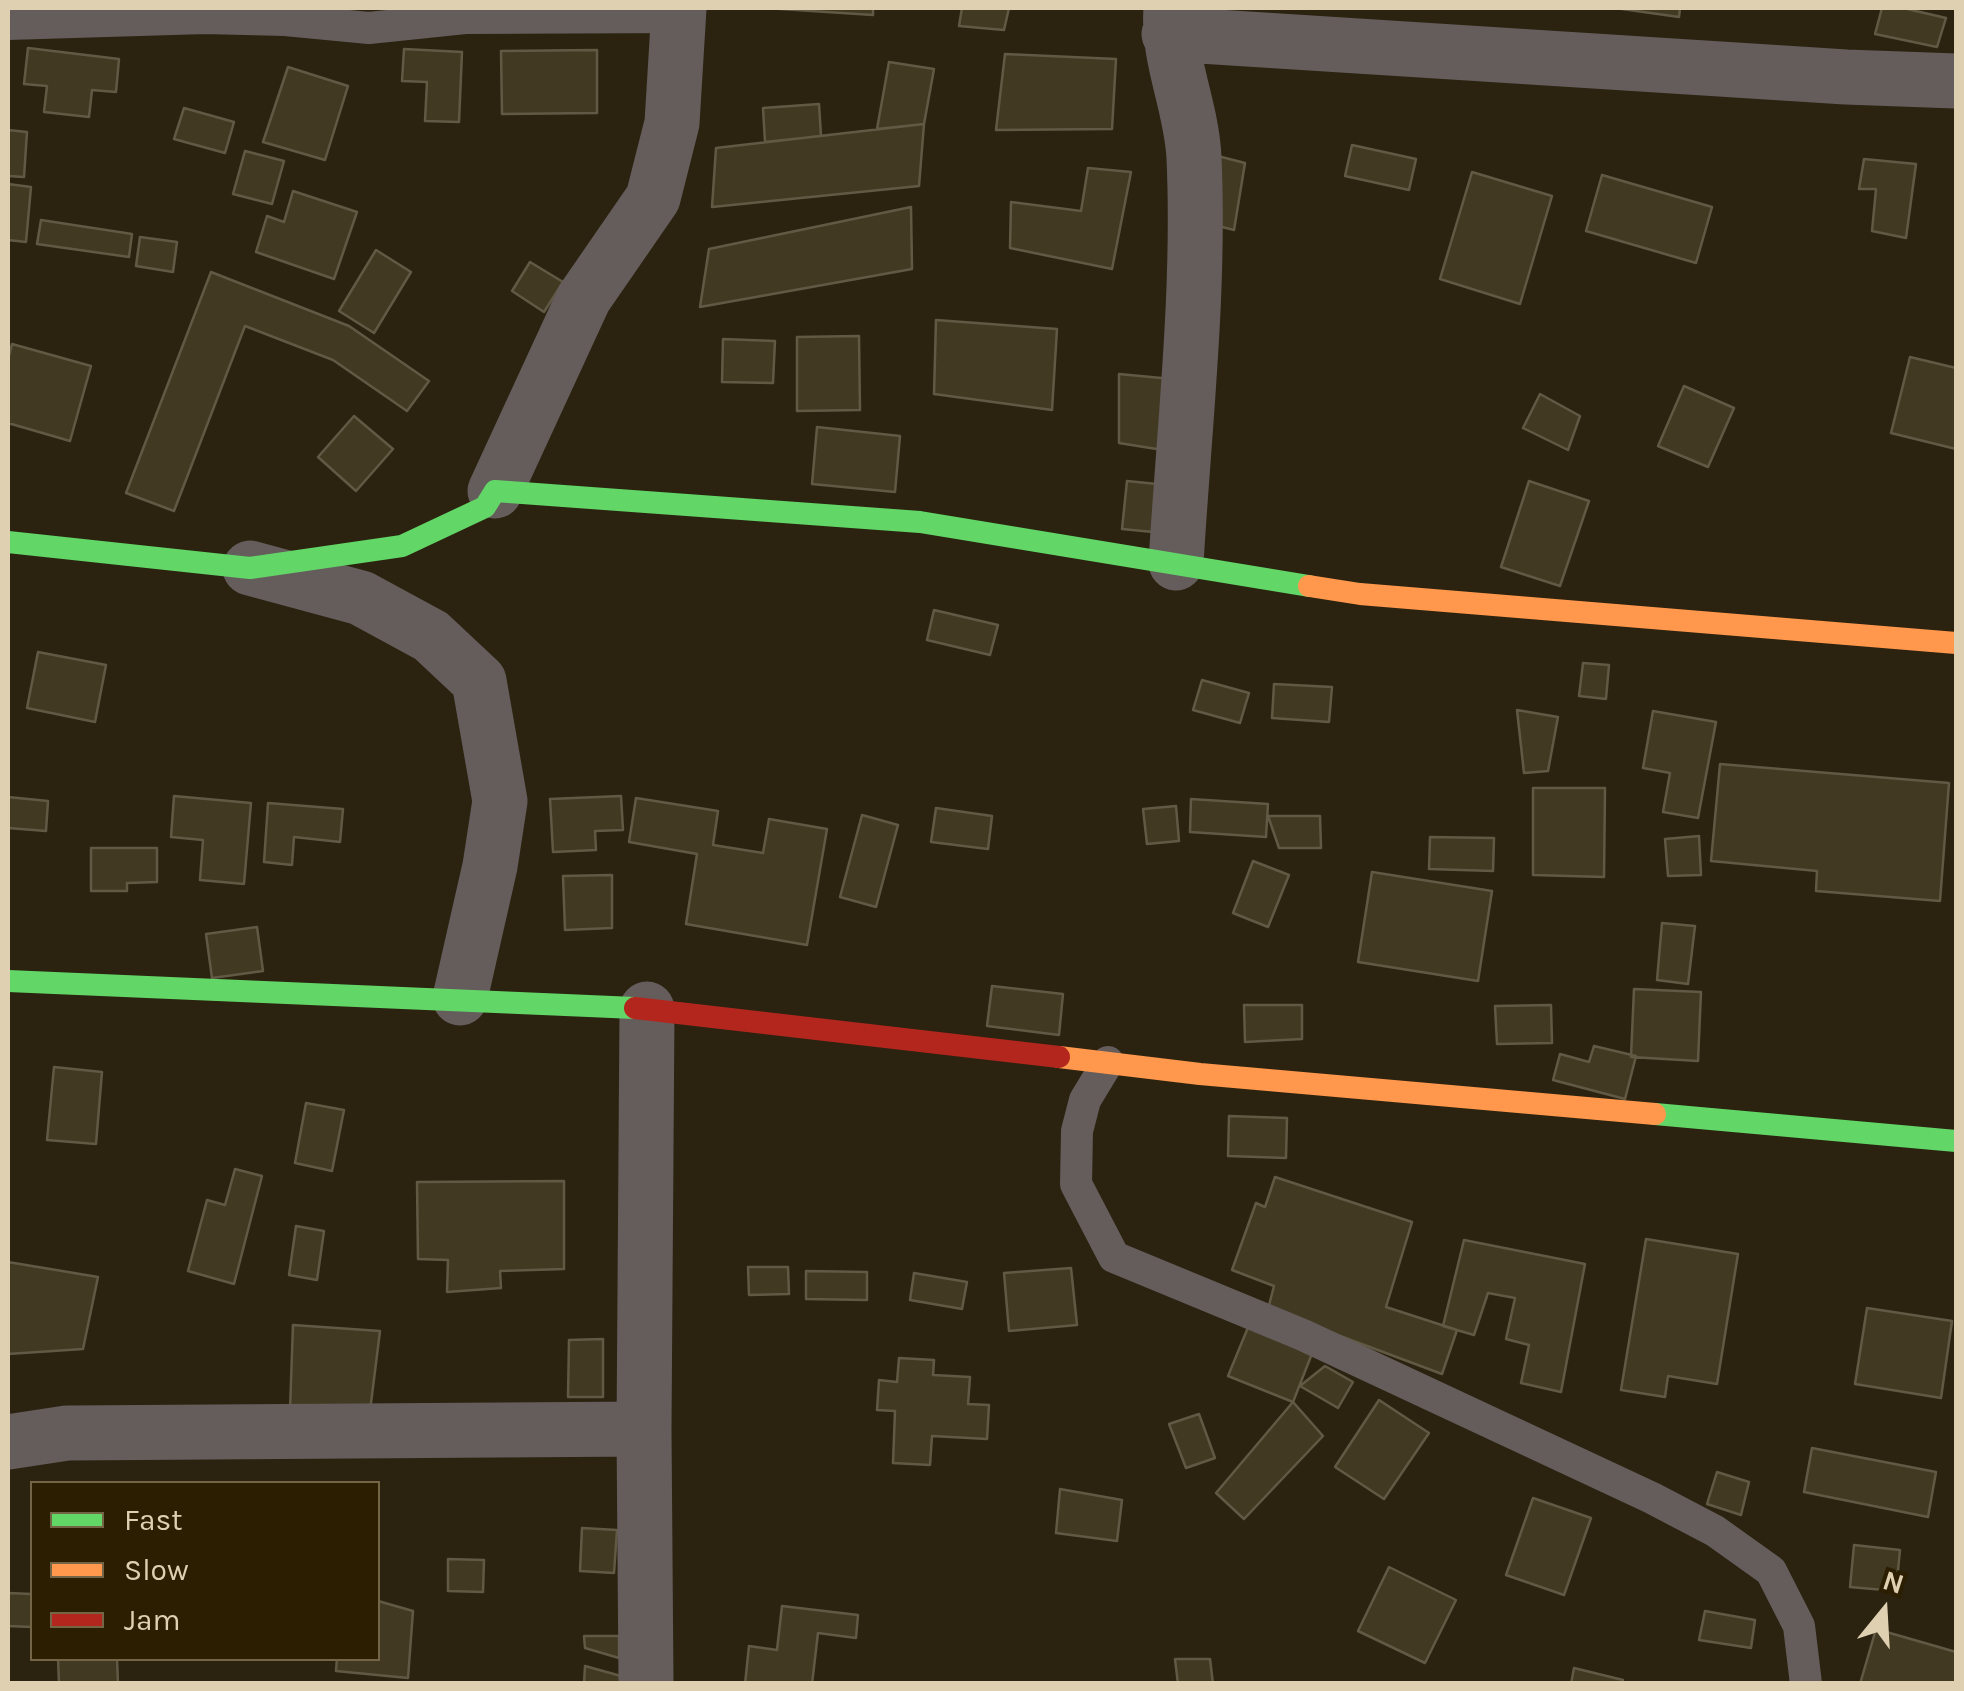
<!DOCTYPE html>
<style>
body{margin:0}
#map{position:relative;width:1964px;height:1691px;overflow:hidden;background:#2b2310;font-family:Karla,sans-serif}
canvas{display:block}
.frame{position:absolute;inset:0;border:10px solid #dfd0b1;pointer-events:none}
.legend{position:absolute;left:30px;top:1481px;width:350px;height:180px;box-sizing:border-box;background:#2c1e00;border:2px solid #746547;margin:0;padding:12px 18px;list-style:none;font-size:30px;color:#dfd0b1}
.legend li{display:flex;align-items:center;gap:20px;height:50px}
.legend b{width:50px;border:2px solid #746547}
.north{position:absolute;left:1834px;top:1561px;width:100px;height:100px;-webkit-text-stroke:8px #2c1e00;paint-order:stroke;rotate:18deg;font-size:28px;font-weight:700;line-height:40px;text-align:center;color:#dfd0b1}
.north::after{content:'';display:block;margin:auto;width:35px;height:45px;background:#dfd0b1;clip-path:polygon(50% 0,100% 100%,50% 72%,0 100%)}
</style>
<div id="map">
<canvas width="1964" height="1691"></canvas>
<div class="frame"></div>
<ul class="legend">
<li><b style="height:12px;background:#63d668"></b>Fast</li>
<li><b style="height:12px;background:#ff974d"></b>Slow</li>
<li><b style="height:12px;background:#b3261e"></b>Jam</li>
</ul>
<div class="north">N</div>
</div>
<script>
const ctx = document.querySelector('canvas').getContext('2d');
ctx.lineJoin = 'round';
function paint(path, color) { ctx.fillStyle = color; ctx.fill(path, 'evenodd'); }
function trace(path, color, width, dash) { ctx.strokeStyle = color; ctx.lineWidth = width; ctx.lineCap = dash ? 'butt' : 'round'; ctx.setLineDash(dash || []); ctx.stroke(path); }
const building = new Path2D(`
 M765,8H873V15Z
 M962,8H1009L1004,30L959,26Z
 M1615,8H1680L1679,17Z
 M1882,8H1903L1946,18L1937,47L1875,34Z
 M28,48L119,59L116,92L92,90L89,117L44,112L47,86L24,84Z
 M404,49L462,52L459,122L425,121L427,82L402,81Z
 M597,50V113L502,114L501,51Z
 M1005,54L1116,59L1112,129L996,130Z
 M889,62L934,69L924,124L877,129Z
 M288,67L348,86L325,160L263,142Z
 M819,104L821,136L765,142L763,108Z
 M184,108L234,122L225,153L174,139Z
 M924,124L919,186L712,207L716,148Z
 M8,130L27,132L24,177L8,176Z
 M1352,145L1416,159L1409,190L1345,176Z
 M245,151L284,161L272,204L233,194Z
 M1206,153L1245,163L1234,230L1203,222Z
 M1864,159L1916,164L1906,238L1872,231L1876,189H1859Z
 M1088,168L1131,172L1112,269L1010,248L1011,202L1081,211Z
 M1472,172L1552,196L1520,304L1440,279Z
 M1602,175L1712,207L1696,263L1586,231Z
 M8,184L31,187L26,242L8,240Z
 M293,191L357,212L334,279L256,252L267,216L284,222Z
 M911,207L912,269L700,307L709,249Z
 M41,220L132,234L129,257L37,244Z
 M140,237L177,242L173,272L136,266Z
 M376,250L411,272L374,333L339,311Z
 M530,262L563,282L544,312L512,291Z
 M211,272L349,326L429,381L407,411L333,360L245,326L174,511L126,493Z
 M936,320L1057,329L1052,410L934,394Z
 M859,336L860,410L797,411V337Z
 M723,339L775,341L773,383L722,382Z
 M12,344L91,366L70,441L8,423V360Z
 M1910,357L1956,368V449L1891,433Z
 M1119,374L1172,379L1169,451L1119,443Z
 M1684,386L1734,408L1708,467L1658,446Z
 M1540,394L1580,416L1568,450L1523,428Z
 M354,416L393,449L356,491L318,457Z
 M817,427L900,436L895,492L812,484Z
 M1127,481L1167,485L1163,533L1122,529Z
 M1529,481L1589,501L1560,586L1501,567Z
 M934,610L998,625L990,655L927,640Z
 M38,652L106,665L95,722L27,708Z
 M1583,663L1609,665L1606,699L1579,696Z
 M1202,680L1249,693L1240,723L1193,710Z
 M1274,684L1332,687L1329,722L1272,718Z
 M1517,710L1558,717L1548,771L1524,773Z
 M1653,711L1716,722L1698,818L1663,812L1670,773L1643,768Z
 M1720,764L1949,783L1940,901L1816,891L1817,871L1711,861Z
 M1533,788H1605L1604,877L1533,875Z
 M174,796L251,803L244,884L200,880L203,840L171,837Z
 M621,796L623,830L595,831L596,850L553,852L550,799Z
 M8,797L48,801L46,831L8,828Z
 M636,798L718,811L713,845L763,853L769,819L827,829L807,945L686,924L697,854L629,842Z
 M1191,799L1268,804L1266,837L1190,832Z
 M268,803L343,809L340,842L294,837L292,865L264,862Z
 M1176,806L1179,841L1147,844L1143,809Z
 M936,808L992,816L988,849L931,842Z
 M862,815L898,825L876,907L840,897Z
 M1268,816H1320L1321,848H1279Z
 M1699,836L1701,875L1668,876L1665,839Z
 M1430,837L1494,838L1493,871L1429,869Z
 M91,848H157V882L127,883V891H91Z
 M1253,861L1289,875L1268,927L1233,913Z
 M1372,872L1492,891L1478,981L1358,962Z
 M612,875V928L565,930L563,876Z
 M1662,923L1695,926L1688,984L1657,980Z
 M257,927L263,971L212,978L206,934Z
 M992,986L1063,994L1059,1035L987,1026Z
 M1634,989L1701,992L1698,1061L1631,1057Z
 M1244,1005H1302V1039L1245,1042Z
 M1551,1005L1552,1043L1497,1044L1495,1006Z
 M1594,1046L1636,1056L1625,1099L1553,1080L1560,1054L1589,1062Z
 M54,1067L102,1072L96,1144L47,1140Z
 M306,1103L344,1110L332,1171L295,1163Z
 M1229,1116L1287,1118L1286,1158L1228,1156Z
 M235,1169L262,1176L234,1284L188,1271L207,1200L225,1205Z
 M1275,1177L1412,1222L1386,1307L1457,1330L1442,1374L1268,1309L1274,1286L1232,1270L1256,1203L1265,1207Z
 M564,1181V1269L500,1271L501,1288L447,1292L448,1260L418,1259L417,1182Z
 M296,1226L324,1231L317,1280L289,1275Z
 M1646,1239L1738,1254L1717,1384L1668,1376L1665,1397L1621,1390Z
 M1464,1240L1585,1264L1561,1392L1521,1383L1529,1345L1506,1339L1515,1298L1488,1293L1474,1335L1443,1326Z
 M8,1262L98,1277L83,1349L8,1354Z
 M748,1267H788L789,1294L749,1295Z
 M1071,1268L1077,1325L1009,1331L1004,1273Z
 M806,1271L867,1272V1300L806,1299Z
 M914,1273L967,1282L962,1309L910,1300Z
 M1867,1308L1952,1321L1941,1398L1855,1384Z
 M293,1325L380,1331L370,1411L290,1410Z
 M1249,1325L1313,1351L1293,1402L1228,1376Z
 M603,1339V1397H568L569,1340Z
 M899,1358L934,1360L933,1375L970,1377L968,1404L989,1405L987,1439L932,1436L930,1465L893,1463L895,1411L877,1410L879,1380L897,1382Z
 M1325,1366L1353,1382L1338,1408L1300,1386Z
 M1379,1400L1429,1433L1384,1499L1335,1467Z
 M1293,1402L1323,1436L1244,1519L1216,1493Z
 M1199,1414L1215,1458L1186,1468L1169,1424Z
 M1812,1448L1936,1472L1928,1517L1804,1492Z
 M1717,1472L1749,1482L1741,1515L1707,1504Z
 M1060,1489L1122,1500L1117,1541L1056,1533Z
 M1533,1498L1591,1518L1564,1595L1506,1575Z
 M582,1528L617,1530L614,1573L580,1571Z
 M1854,1545L1900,1550L1896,1591L1850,1587Z
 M448,1559L484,1560L483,1592L448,1591Z
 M1389,1567L1456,1600L1425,1663L1358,1631Z
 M8,1593L32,1594V1627L8,1626Z
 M378,1601L413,1611L408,1678L336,1671L337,1658H378Z
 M782,1606L858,1615L856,1638L818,1633L812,1684H745L749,1646L777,1650Z
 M1705,1611L1755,1620L1751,1648L1699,1640Z
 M1876,1629L1956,1652V1684H1860Z
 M584,1636H619V1658L585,1648Z
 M58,1658H117L118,1684H59Z
 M1175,1659H1210L1213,1684H1178Z
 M585,1666L621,1676V1684H584Z
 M1574,1668L1623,1680L1622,1684H1571Z`);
paint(building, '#423922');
trace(building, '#625945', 2.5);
trace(new Path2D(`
 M8,24L205,18L285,20L369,28L465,18L678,17
 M1108,1062L1085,1100L1077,1131L1076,1184L1114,1257L1303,1335L1652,1498L1715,1531L1771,1571L1799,1626L1806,1684`), '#645d5c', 32);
trace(new Path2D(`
 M1171,8C1167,59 1192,107 1194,158C1200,292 1184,429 1176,563
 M1169,34L1846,77L1956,81
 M495,491L584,298L653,198L672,123L679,8
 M250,568L361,598L431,636L479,681L500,801L490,866L460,998
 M8,1442L67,1433L644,1429
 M646,1684L644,1429L647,1009`), '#645d5c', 55);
trace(new Path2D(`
 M8,542L250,568L402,546L485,507L495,491L920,522L1309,586
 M8,981L635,1008
 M1655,1114L1956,1141`), '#63d668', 22);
trace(new Path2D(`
 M1309,586L1360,594L1956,643
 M1059,1057L1200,1074L1655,1114`), '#ff974d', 22);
trace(new Path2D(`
 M635,1008L1059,1057`), '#b3261e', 22);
</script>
